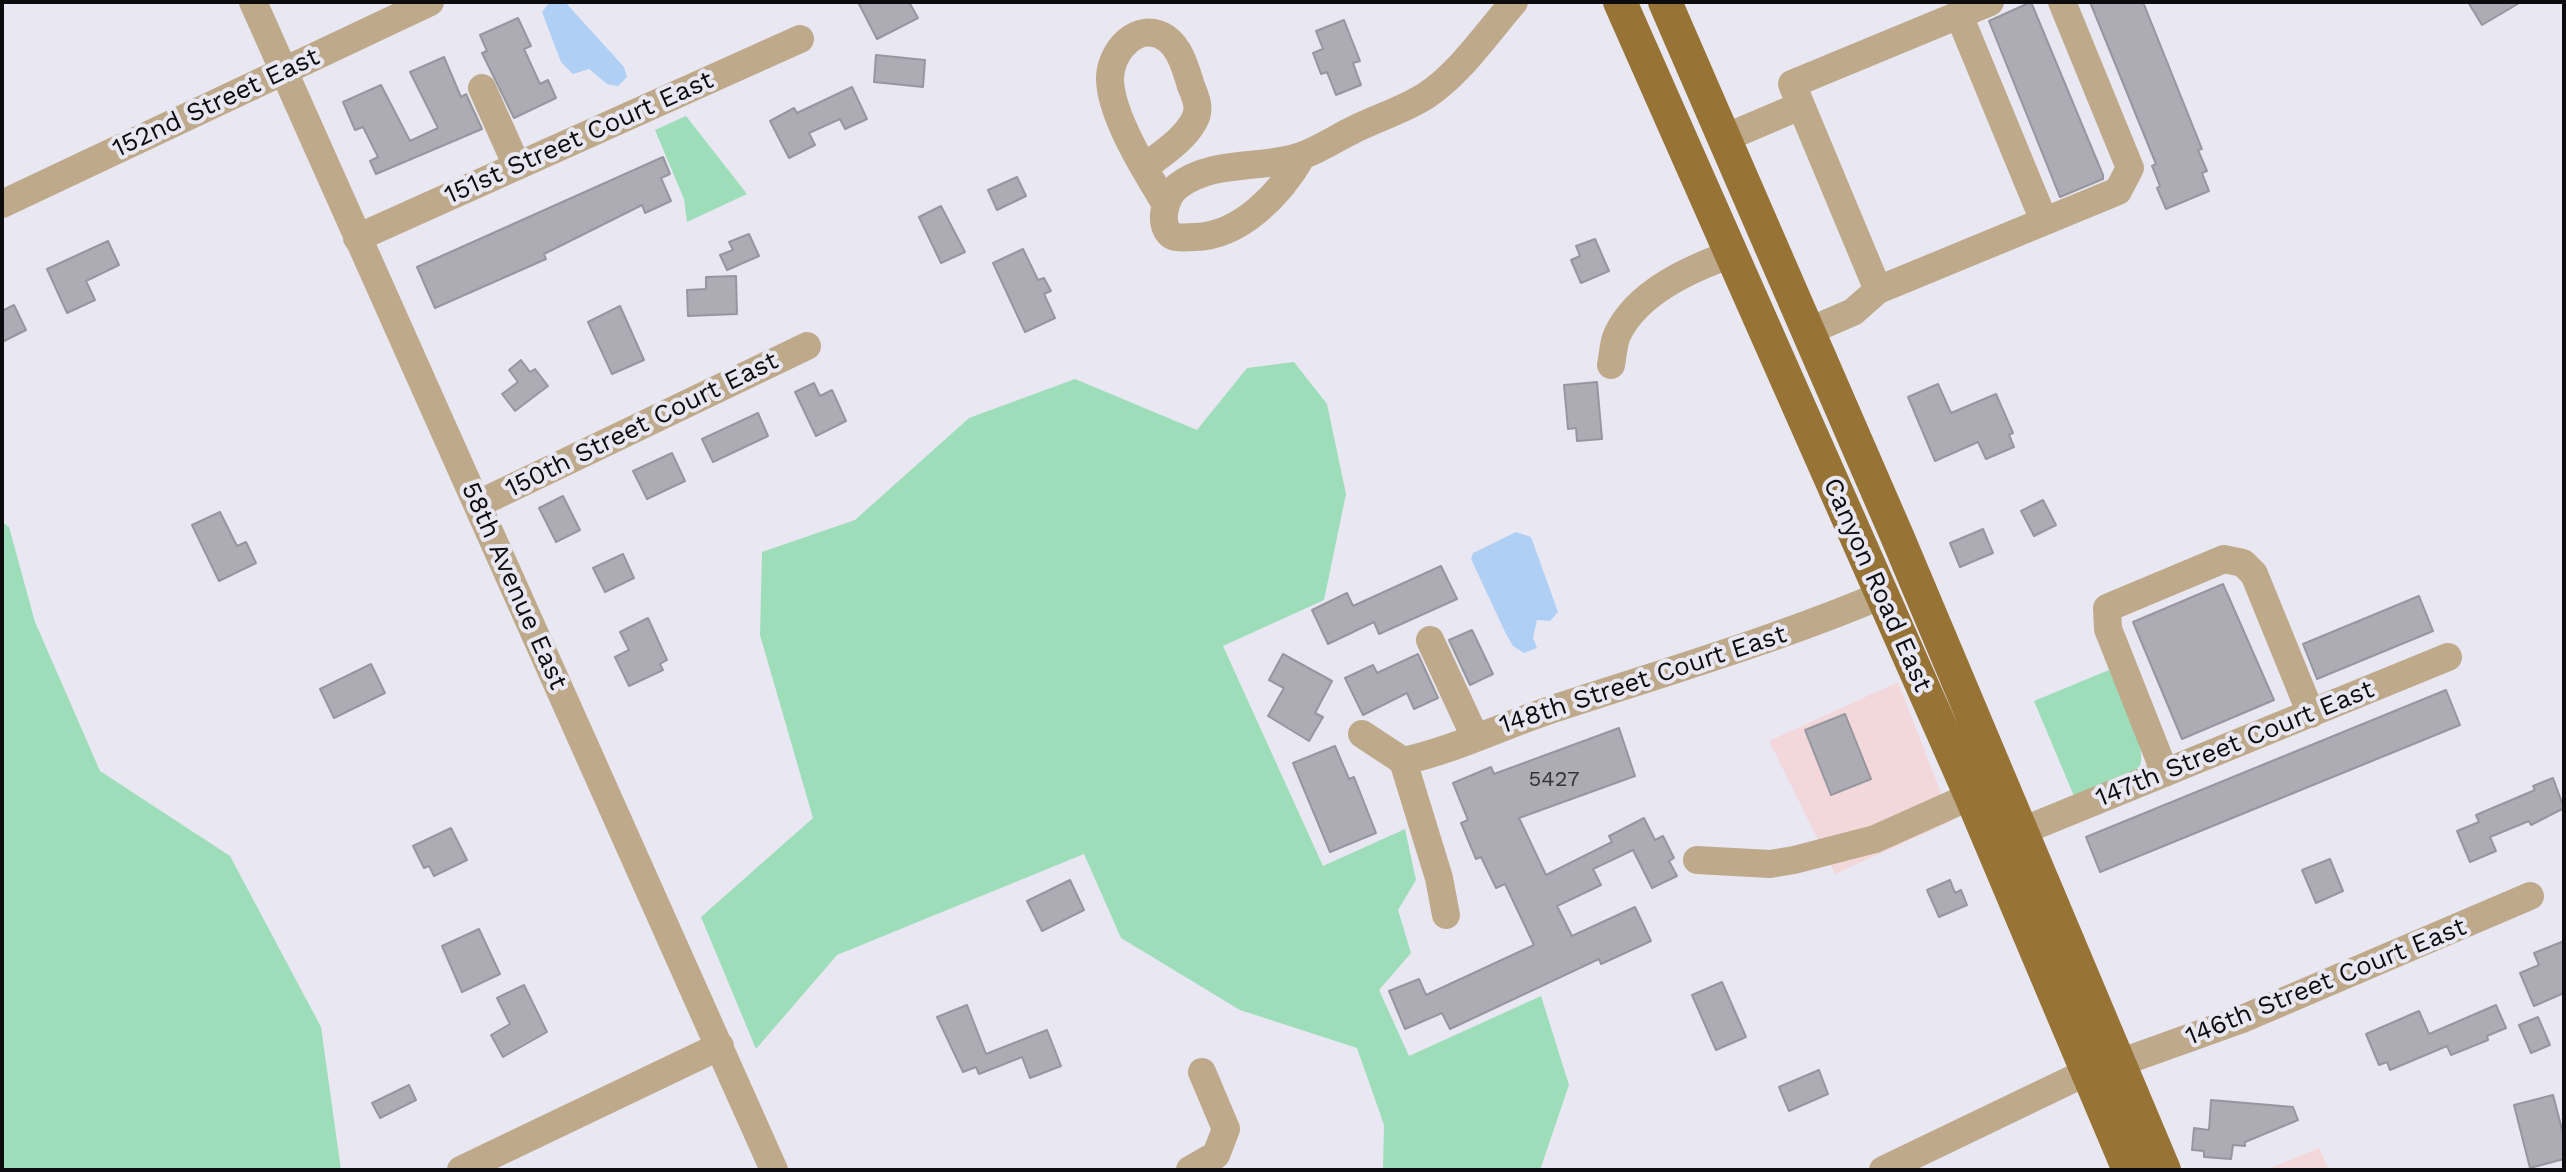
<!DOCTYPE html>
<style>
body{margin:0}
#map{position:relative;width:2566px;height:1172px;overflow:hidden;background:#e9e8f2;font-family:"Work Sans",sans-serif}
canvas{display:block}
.frame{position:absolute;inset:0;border:4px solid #0c0c0f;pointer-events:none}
</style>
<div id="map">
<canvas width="2566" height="1172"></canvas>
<div class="frame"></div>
</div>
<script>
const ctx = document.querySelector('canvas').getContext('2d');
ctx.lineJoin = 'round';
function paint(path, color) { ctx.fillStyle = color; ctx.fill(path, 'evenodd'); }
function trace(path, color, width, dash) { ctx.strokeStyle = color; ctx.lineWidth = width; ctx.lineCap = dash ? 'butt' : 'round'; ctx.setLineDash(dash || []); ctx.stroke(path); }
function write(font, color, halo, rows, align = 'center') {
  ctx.font = font + ' "Work Sans",sans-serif'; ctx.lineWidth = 8; ctx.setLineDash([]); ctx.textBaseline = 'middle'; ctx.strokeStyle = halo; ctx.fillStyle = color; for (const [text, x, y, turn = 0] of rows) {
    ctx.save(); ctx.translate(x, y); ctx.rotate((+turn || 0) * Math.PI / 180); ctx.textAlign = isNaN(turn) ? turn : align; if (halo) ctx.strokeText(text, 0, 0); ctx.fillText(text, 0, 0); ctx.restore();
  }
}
paint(new Path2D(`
 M1898,682L1952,821L1835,874L1769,741Z
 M2319,1148L2329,1170H2265Z`), '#f3d8db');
paint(new Path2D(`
 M686,116L747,194L687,222L684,199L655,130Z
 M1294,362L1327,404L1346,494L1324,600L1223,646L1323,866L1405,829L1416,880L1398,910L1411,953L1379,990L1409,1056L1541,996L1569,1085L1540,1170H1383L1384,1125L1357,1048L1240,1010L1121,938L1084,854L837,955L756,1049L701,917L813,818L760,635L762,552L855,520L969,418L1075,379L1197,430L1247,368Z
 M2,522L9,527L35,622L100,771L230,856L321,1027L341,1170H2Z
 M2109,670C2118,692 2152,751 2138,770L2074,796L2034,701Z`), '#9dddba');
paint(new Path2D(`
 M565,2L624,67L627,77L618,86L607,84L589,69L573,74L561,62L542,12L549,3Z
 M1516,532L1531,537L1558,612L1550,621L1537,620L1533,638L1537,648L1524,653L1513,646L1506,634L1471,559L1473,553Z`), '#afcff5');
const building = new Path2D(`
 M858,2H909L918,18L877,39Z
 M2031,2L2103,175V179L2060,197L1989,21Z
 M2090,2H2143L2202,149L2198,150L2207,171L2202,173L2209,191L2166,209L2157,188L2160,186L2152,166L2156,164Z
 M2468,2H2521L2482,25Z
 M518,18L531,46L524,49L540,84L548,80L556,98L514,118L482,53L487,51L480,35Z
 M1344,20L1360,61L1353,63L1361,85L1336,95L1327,72L1321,74L1313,53L1323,49L1316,31Z
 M876,55L925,60L923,87L874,82Z
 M444,57L461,97L466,94L482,129L376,174L370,161L378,157L363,127L355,130L343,102L381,85L410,141L438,128L410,72Z
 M852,87L867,119L845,129L840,119L809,133L815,145L789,158L770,121L794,108L797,113Z
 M663,157L670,174L661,178L671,201L645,213L642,205L544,254L546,259L435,308L417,267Z
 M1017,177L1026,196L997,210L988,190Z
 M941,206L965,252L941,263L919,217Z
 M749,234L759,256L727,270L720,255L733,250L729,242Z
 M1595,239L1609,271L1581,283L1571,260L1580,256L1576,246Z
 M108,241L119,265L86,281L95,300L67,313L47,269Z
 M1023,249L1038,280L1044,278L1051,291L1044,294L1055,318L1025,332L993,263Z
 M736,276L737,314L688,316L687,290L706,289V277Z
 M14,305L26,330L2,342V311Z
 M620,306L644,360L612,374L588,322Z
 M521,360L530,372L535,369L548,386L515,411L502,394L518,382L509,370Z
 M1597,382L1602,439L1577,441L1576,428L1568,429L1564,385Z
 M814,383L820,396L832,390L846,421L816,436L795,392Z
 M1938,384L1951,413L1996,394L2013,433L2009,435L2014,447L1986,459L1978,442L1935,461L1908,397Z
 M758,413L768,436L713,462L702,439Z
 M672,453L685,481L647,499L633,471Z
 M563,496L580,530L556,542L539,508Z
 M2043,500L2056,525L2034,536L2021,511Z
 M220,512L237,546L246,542L256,563L219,581L192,525Z
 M1983,529L1993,553L1960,567L1950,543Z
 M623,554L634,578L605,592L593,568Z
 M1441,566L1457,599L1379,634L1374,622L1328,644L1312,610L1347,593L1353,606Z
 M2223,584L2274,700L2182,739L2133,622Z
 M2419,596L2433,631L2317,679L2303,644Z
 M648,618L667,660L660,664L663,670L629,686L615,657L629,650L620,632Z
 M1472,630L1493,674L1470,685L1449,640Z
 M1283,654L1332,681L1315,713L1323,717L1309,741L1268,716L1284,688L1269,680Z
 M1418,654L1438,698L1414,709L1407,693L1363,715L1345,678L1373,665L1377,673Z
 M371,664L385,693L334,718L320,689Z
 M2446,690L2460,725L2100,872L2086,837Z
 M1845,714L1871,779L1831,795L1805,730Z
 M1619,728L1635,776L1519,818L1546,875L1612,842L1609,836L1644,818L1655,840L1663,836L1674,858L1669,861L1677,876L1652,888L1633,850L1593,869L1601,885L1557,906L1572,936L1635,907L1651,941L1601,964L1599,959L1450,1029L1442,1013L1405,1029L1389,991L1419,979L1426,995L1534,945L1505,884L1496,888L1481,857L1476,859L1461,823L1468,820L1453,783L1491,767L1494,774Z
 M1335,746L1349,779L1354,777L1376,833L1330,852L1293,763Z
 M2553,778L2564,808L2531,825L2529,821L2490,837L2496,851L2470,862L2457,831L2479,822L2476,815L2535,790L2533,786Z
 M451,828L467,860L434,876L429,866L424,868L413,846Z
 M2330,859L2343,891L2316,903L2302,870Z
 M1070,880L1084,910L1042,931L1027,901Z
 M1950,880L1955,893L1961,890L1967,905L1939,917L1927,890Z
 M479,929L500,974L462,992L442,946Z
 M2564,941V993L2534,1006L2520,973L2539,965L2534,953Z
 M1722,982L1746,1037L1716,1050L1692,995Z
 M524,985L547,1032L503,1057L491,1035L510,1024L497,998Z
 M967,1005L986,1054L1047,1030L1061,1066L1030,1078L1022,1057L979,1074L976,1067L963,1072L937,1017Z
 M2496,1005L2506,1028L2487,1036L2488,1040L2451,1055L2447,1046L2390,1070L2387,1062L2379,1065L2366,1034L2419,1011L2429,1034Z
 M2538,1017L2550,1045L2531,1053L2519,1025Z
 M1819,1070L1828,1094L1789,1111L1779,1087Z
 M409,1085L416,1100L380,1118L372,1103Z
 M2553,1095L2564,1137V1159L2530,1168L2514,1105Z
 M2211,1100L2293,1107L2298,1120L2245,1142V1146L2233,1145L2231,1159L2204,1157V1151L2192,1150L2194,1128L2209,1130Z`);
paint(building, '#adacb5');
trace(building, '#97969f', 2);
trace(new Path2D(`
 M253,2L774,1170
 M1959,15L2044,221
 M482,88L517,166
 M1725,138L1800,106
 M1302,156C1281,193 1241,236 1195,237C1188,237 1176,239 1171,235C1157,223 1166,195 1178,186C1214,159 1261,170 1301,156C1319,150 1338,137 1355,129C1379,117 1404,110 1427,95C1461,72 1487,33 1514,2
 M1145,167C1161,154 1183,141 1194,121C1201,109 1196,98 1191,86C1186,70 1181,49 1166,38C1137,19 1109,53 1110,80C1111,116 1146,172 1165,203
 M2,204L430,2
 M357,238L800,39
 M1878,290L1792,84L1990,2
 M1809,331L1853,312L1878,290L2118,191L2130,168L2062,2
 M1611,365C1613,356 1613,344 1617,335C1637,292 1690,269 1731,254
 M478,504L807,346
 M1430,640L1475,737
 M1362,734L1403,761
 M1403,761C1454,750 1502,726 1553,709C1663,673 1775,640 1882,595
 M1403,761L1439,878L1446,915
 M2165,773L2108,629L2107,608L2224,559L2243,563L2254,574L2311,714
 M2022,831L2448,657
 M1697,860L1770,864L1794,860L1875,839L1971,796
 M2119,1063L2242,1019L2530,896
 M461,1170L720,1046
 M1190,1170L1216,1155L1226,1129L1202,1072
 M1883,1170L2087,1072`), '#beaa8b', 28);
trace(new Path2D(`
 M1620,2L1971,796L2129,1170
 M1665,2L1897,536L2164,1170`), '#977336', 34);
write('22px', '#343438', null, [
 ["5427",1554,780]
]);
write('26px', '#0c0c0f', '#e9e8f2', [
 ["152nd Street East",216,103,-25],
 ["151st Street Court East",579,138,-24],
 ["150th Street Court East",642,425,-26],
 ["Canyon Road East",1877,585,66],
 ["58th Avenue East",514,586,66],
 ["148th Street Court East",1643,680,-18],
 ["147th Street Court East",2235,744,-22],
 ["146th Street Court East",2326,982,-22]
]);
</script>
